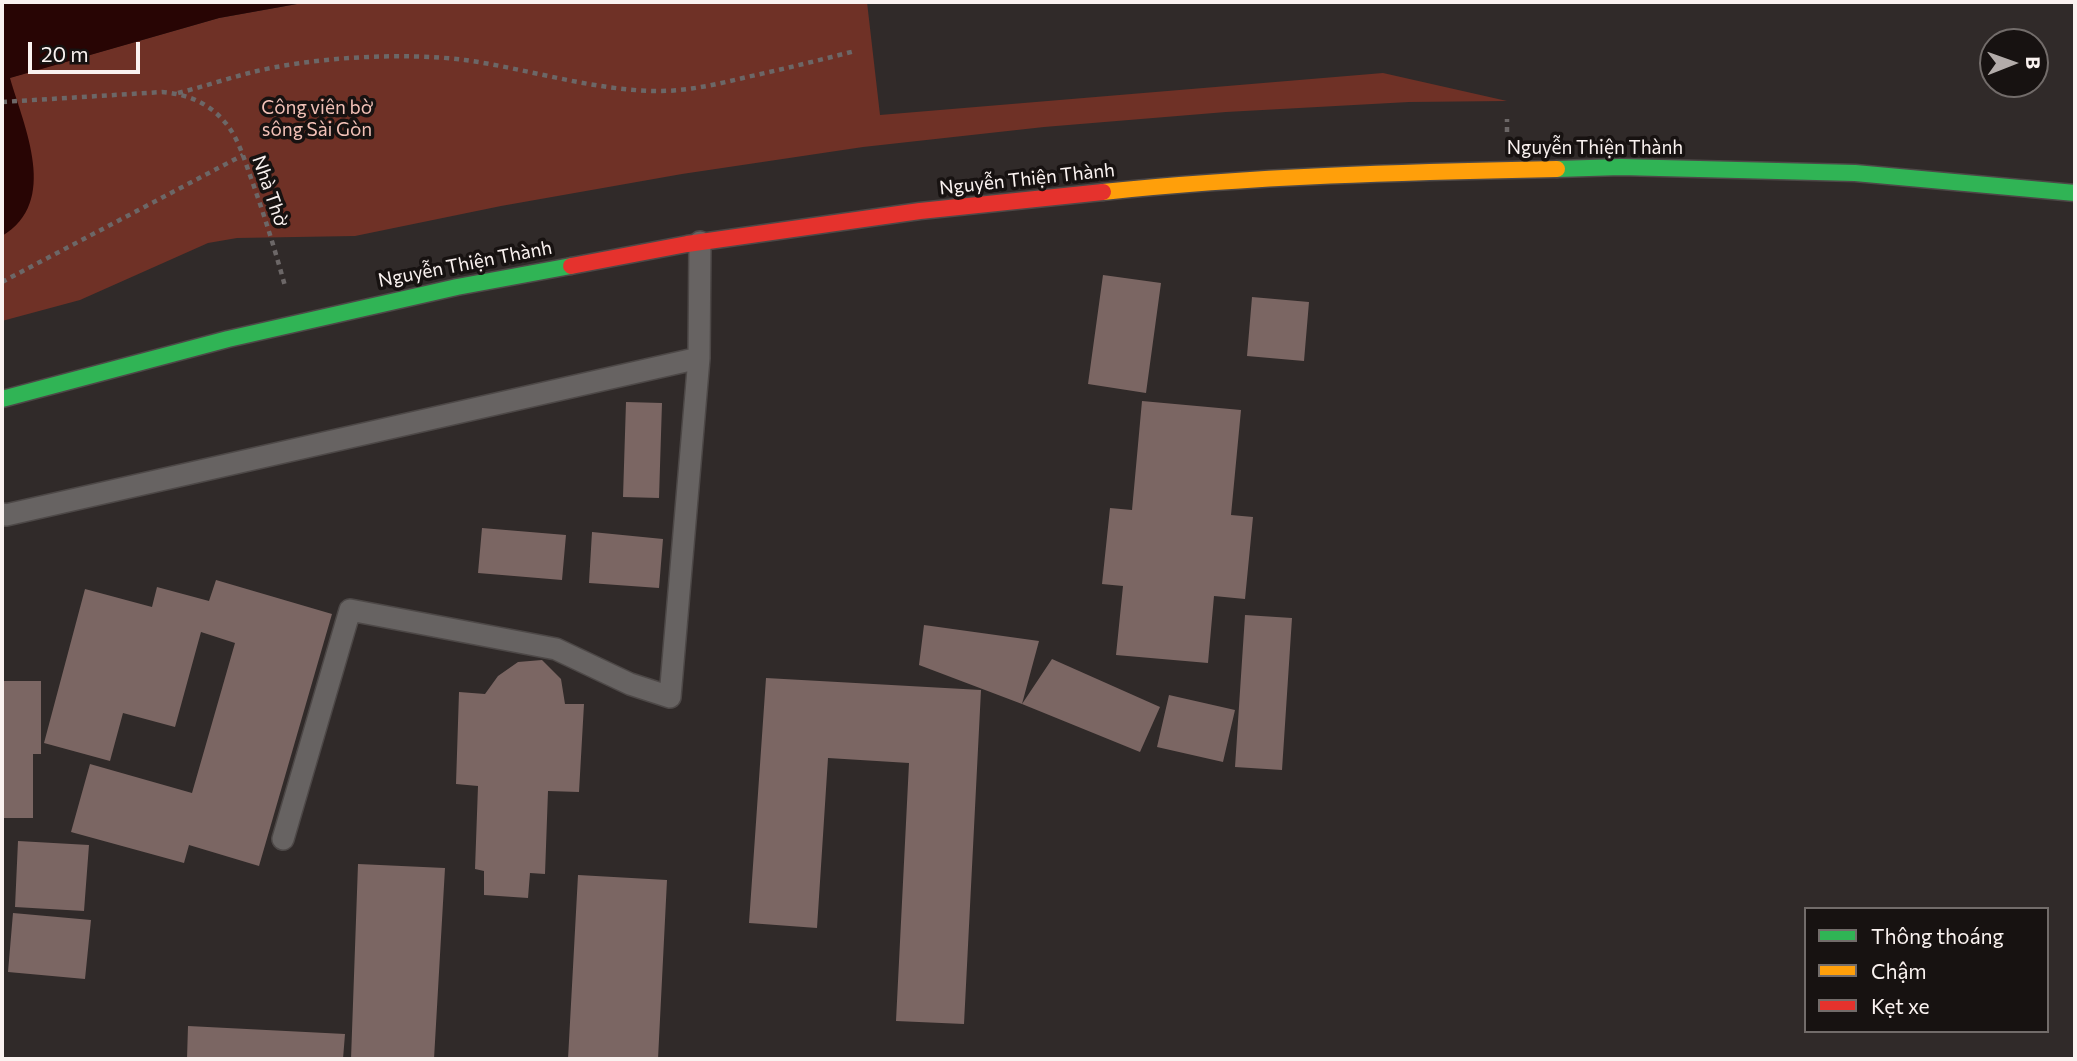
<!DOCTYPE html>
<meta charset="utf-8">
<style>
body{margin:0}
#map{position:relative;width:2077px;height:1061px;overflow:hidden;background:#302a29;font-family:Commissioner,sans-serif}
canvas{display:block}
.frame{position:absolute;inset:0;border:4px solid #faf2f0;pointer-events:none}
.legend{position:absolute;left:1804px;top:907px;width:245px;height:126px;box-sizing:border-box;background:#171211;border:2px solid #726c6a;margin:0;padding:9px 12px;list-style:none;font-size:21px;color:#faf2f0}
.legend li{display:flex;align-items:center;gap:14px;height:35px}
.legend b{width:35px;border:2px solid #726c6a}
.north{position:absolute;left:1979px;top:28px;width:70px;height:70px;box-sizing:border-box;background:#171211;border:2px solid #726c6a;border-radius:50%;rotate:89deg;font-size:19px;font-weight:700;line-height:28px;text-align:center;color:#faf2f0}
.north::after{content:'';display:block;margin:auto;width:24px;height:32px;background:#b3acaa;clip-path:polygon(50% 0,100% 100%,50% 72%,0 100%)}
.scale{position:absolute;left:28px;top:42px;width:112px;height:32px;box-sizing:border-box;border:4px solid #faf2f0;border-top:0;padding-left:9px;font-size:21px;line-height:24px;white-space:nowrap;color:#faf2f0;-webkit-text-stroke:5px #171211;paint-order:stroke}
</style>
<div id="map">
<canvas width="2077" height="1061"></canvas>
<div class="frame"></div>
<ul class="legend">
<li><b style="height:9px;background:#30b455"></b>Thông thoáng</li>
<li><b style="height:9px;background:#ff9f0a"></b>Chậm</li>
<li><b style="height:9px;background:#e5322d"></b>Kẹt xe</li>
</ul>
<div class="north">B</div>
<div class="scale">20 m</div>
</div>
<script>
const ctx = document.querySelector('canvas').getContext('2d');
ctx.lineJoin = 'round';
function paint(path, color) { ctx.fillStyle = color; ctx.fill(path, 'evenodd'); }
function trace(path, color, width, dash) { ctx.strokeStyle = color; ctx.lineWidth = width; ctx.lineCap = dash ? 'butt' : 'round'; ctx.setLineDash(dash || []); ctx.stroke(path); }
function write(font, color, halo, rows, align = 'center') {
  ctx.font = font + ' Commissioner,sans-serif'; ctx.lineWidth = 7; ctx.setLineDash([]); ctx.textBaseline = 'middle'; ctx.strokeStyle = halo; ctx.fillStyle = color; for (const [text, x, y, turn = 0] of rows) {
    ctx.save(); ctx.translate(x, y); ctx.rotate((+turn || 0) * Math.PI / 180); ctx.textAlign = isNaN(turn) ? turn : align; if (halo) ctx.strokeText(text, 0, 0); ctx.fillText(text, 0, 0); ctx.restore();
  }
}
paint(new Path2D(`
 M308,2H867L880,115L1383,73L1507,101L1409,102L1226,112L1044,127L863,147L682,174L501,206L355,236L237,238L208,243L80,300L2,321V79L9,78L219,18Z`), '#6f3126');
paint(new Path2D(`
 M2,2H308L219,18L10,78C24,127 60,202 2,236Z`), '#280504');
paint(new Path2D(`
 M1103,275L1161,283L1146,393L1088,384Z
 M1252,297L1309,302L1304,361L1247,356Z
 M1142,401L1241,410L1231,515L1253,517L1245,599L1214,596L1208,663L1116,655L1123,586L1102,584L1110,508L1132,510Z
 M626,402L662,403L659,498L623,497Z
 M482,528L566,535L562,580L478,573Z
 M592,532L663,539L659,588L589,583Z
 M216,580L332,614L259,866L189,845L184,863L71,832L90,764L192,793L235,643L201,632L175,727L123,713L110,761L44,743L85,589L152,607L157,587L209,601Z
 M1245,615L1292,618L1282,770L1235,767Z
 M924,625L1039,641L1022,704L919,665Z
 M1052,659L1160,707L1140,752L1022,704Z
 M542,660L561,679L565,704H584L579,792L548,791L545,874L530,873L528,898L484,895V871L475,869L478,786L456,784L459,692L485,694L498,676L518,662Z
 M766,678L981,690L964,1024L896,1021L909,763L828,758L817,928L749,923Z
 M2,681H41V754H33V818H2Z
 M1169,695L1235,710L1223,762L1157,747Z
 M18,841L89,845L84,911L15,907Z
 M358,864L445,868L434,1059H351Z
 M578,875L667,880L658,1059H568Z
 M13,913L91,920L85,979L8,972Z
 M188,1026L345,1034L343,1059H187Z`), '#7b6663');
const lane = new Path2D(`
 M2,514L6,515L699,358
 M283,839L350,610L556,649L630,684L670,697L699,358L700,242`);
const fast = new Path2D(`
 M1557,169L1621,167L1855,173L2075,193
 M2,399L228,339L457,287L571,266`);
const slow = new Path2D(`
 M1103,192C1254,176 1406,172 1557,169`);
const jam = new Path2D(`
 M571,266L687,244L920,211L1103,192`);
trace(lane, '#4d4847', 24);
trace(fast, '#4d4847', 19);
trace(slow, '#4d4847', 19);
trace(jam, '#4d4847', 19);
trace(new Path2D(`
 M178,93C202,87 226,79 249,73C311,57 403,52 465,60C529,69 595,91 659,91C689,91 718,84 747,77C784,69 820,60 855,51
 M2,102L162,92C186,94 207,102 223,120C238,136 244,159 251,178C264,214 275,250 285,286
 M1507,132V119
 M2,282L243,155`), '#6c6767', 4.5, [5, 5]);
trace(lane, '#676362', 21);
trace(fast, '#30b455', 16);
trace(slow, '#ff9f0a', 16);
trace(jam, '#e5322d', 16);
write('19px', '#f2c1b7', '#171211', [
 ["Công viên bờ",317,108],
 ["sông Sài Gòn",317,130]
]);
write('19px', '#faf2f0', '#171211', [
 ["Nguyễn Thiện Thành",1595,148],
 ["Nguyễn Thiện Thành",1027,179,-6],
 ["Nhà Thờ",270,191,71],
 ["Nguyễn Thiện Thành",465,264,-11]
]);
</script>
